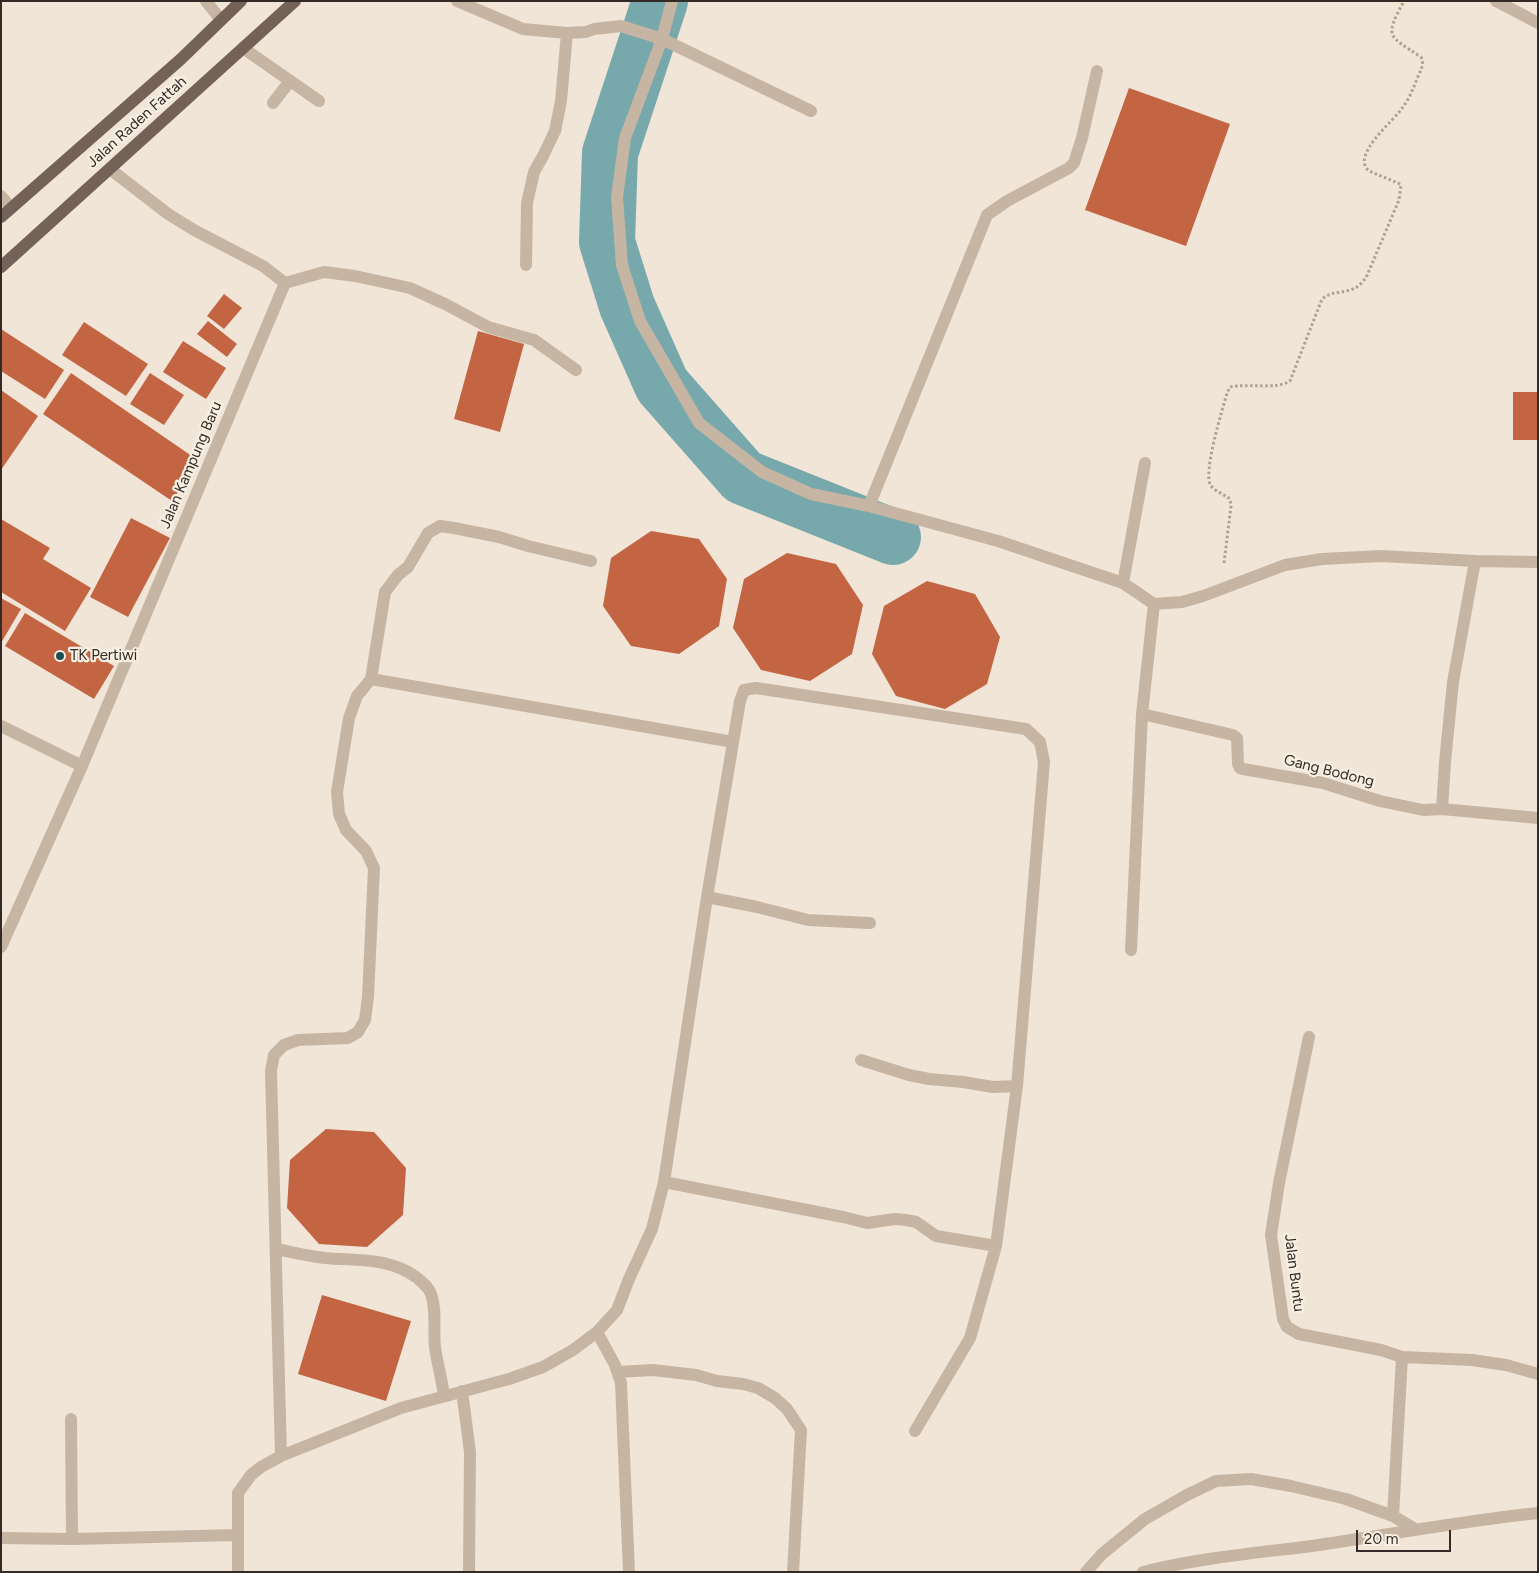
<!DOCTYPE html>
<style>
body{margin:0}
#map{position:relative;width:1539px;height:1573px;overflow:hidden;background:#f0e5d7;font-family:Figtree,sans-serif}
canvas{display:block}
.frame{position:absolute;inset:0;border:2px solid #332a25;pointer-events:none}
.scale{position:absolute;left:1356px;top:1530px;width:95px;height:22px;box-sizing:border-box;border:2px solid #332a25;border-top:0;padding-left:6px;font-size:15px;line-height:18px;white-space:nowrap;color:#332a25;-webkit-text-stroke:4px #f8efe3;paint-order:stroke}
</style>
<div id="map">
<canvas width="1539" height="1573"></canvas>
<div class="frame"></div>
<div class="scale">20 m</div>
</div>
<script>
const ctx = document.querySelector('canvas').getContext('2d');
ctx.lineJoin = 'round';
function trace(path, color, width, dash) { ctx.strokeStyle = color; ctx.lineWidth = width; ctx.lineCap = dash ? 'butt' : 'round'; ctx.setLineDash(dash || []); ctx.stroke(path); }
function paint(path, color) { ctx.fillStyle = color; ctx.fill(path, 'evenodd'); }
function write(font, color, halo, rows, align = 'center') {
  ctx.font = font + ' Figtree,sans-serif'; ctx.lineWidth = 4.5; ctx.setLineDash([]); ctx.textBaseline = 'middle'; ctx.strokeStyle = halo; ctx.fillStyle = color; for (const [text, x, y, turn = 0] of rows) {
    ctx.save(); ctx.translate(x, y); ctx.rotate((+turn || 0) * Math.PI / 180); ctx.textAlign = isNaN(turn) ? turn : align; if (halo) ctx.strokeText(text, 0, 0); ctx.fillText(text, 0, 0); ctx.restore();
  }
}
trace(new Path2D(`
 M660,1L610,153L607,242L627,306L662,385L743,477L893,537`), '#77a8ac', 56);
paint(new Path2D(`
 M1129,88L1230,124L1186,246L1085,210Z
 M224,294L242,308L224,329L207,316Z
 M208,321L237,344L227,357L197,334Z
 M84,322L148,364L126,396L62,355Z
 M1,329L64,370L45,399L1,371Z
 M478,331L524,344L500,432L454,419Z
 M183,341L226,368L206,399L163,372Z
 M71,373L199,461L172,501L43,414Z
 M150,373L184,395L164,425L130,404Z
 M1,390L38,416L1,470Z
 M1513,392H1538V440H1513Z
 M131,518L170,538L128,617L90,597Z
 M1,519L50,548L43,559L91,588L65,631L1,592Z
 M651,531L699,539L727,579L719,626L679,654L631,646L603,606L611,558Z
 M787,553L836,564L863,605L852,654L810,681L761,670L733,628L744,579Z
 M927,581L975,594L1000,637L987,684L945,709L896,696L872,654L884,606Z
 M1,598L21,609L1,643Z
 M25,613L114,666L94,699L5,646Z
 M326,1129L374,1132L406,1168L403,1215L367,1247L319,1244L287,1208L290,1160Z
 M322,1295L411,1321L386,1401L298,1374Z`), '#c36542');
trace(new Path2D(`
 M1224,563L1231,506L1230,499C1224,494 1216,492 1211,486C1202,474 1223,408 1227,393L1230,387C1249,383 1276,390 1290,381L1322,299C1332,290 1346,294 1357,287C1360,285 1363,281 1366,278L1399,200L1401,185L1398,183L1369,171C1350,155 1395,120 1403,107C1409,99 1413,89 1417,79C1420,71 1425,65 1421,57C1388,35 1384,38 1404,1`), '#b39f8e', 3, [2.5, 2.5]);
trace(new Path2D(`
 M206,1L221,20
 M457,1L523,29L567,33L586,32L594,29L621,26L662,39L811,111
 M672,1L662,39L625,138L617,197L622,265L640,321L699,423L762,472L811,494L869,506L998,541L1123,583L1154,604L1182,602L1203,596L1285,565L1322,559L1381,556L1475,561L1538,562
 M1496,1L1538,23
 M243,48L319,101
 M273,103L290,81
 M110,169L168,214L194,230L263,266L285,283
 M1,196L11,208
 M526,265L527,203L534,172L543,156L555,131L561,101L567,33
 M869,506L987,215L1007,201L1069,168L1074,163L1082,138L1097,71
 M1123,583L1145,463
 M371,679L733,742
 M1142,714L1233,735L1237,738L1238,764L1240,768L1243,769L1323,783L1380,801L1423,810L1442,809L1538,818
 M1,726L82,766
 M1442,809L1445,762L1453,682L1475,561
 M707,897L757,907L808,920L870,923
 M1,947L82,766L285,283L324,272L355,276L410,288L447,305L488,327L534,340L576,370
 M1131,950L1142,714L1154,604
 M1309,1037L1279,1183L1271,1235L1283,1319L1287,1327L1299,1334L1381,1350L1402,1357L1393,1516
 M861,1060L909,1075L929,1079L963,1082L993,1087L1017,1086
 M664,1182L843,1217L867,1223L895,1219L906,1220L916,1222L936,1236L996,1246
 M276,1249C292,1252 308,1256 325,1258C358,1261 387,1257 416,1277C422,1282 429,1287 431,1294C437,1311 433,1329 435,1347C437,1363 442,1379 444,1396
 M597,1332L615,1365L621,1383L629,1572
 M1402,1357L1472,1360L1506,1365L1538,1374
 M618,1372L653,1370L696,1375L717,1381L743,1384L758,1388L775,1398L787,1409L801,1430L793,1572
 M462,1391L470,1452L469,1572
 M71,1419L72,1539
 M281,1456L271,1071L274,1055L284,1045L298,1040L348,1038L358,1032L365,1020L368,997L374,868L366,851L346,830L339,814L337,792L349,718L357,696L371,679L385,592L398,575L408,567L428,533L440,526L454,528L499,537L528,546L591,561
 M1,1538L72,1539L237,1535
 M238,1572V1493L251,1475L261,1467L281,1456L401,1408L509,1379L543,1367L573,1350L597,1332L617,1310L629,1279L652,1229L664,1182L707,897L740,701L744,690L756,688L1026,729L1040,742L1044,762L1017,1086L996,1246L970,1338L915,1431
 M1086,1572L1102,1554L1145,1519L1187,1495L1216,1481L1251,1479L1291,1486L1346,1499L1393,1516L1415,1529
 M1143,1572C1198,1558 1256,1553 1312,1546C1387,1535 1462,1521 1538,1513`), '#c7b5a4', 12);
trace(new Path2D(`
 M1,217L181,59L241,1
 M1,267L295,1`), '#746157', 12);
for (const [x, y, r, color] of [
 [60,656,5,"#1c4e53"]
]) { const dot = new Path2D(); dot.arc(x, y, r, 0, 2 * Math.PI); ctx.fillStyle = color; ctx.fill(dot); trace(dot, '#f8efe3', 2); }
write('15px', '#332a25', '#f8efe3', [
 ["Jalan Raden Fattah",137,122,-42],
 ["Jalan Kampung Baru",191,465,-67],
 ["Gang Bodong",1329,771,14],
 ["Jalan Buntu",1294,1273,83]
]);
write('15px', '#332a25', '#f8efe3', [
 ["TK Pertiwi",70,656]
], 'left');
</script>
